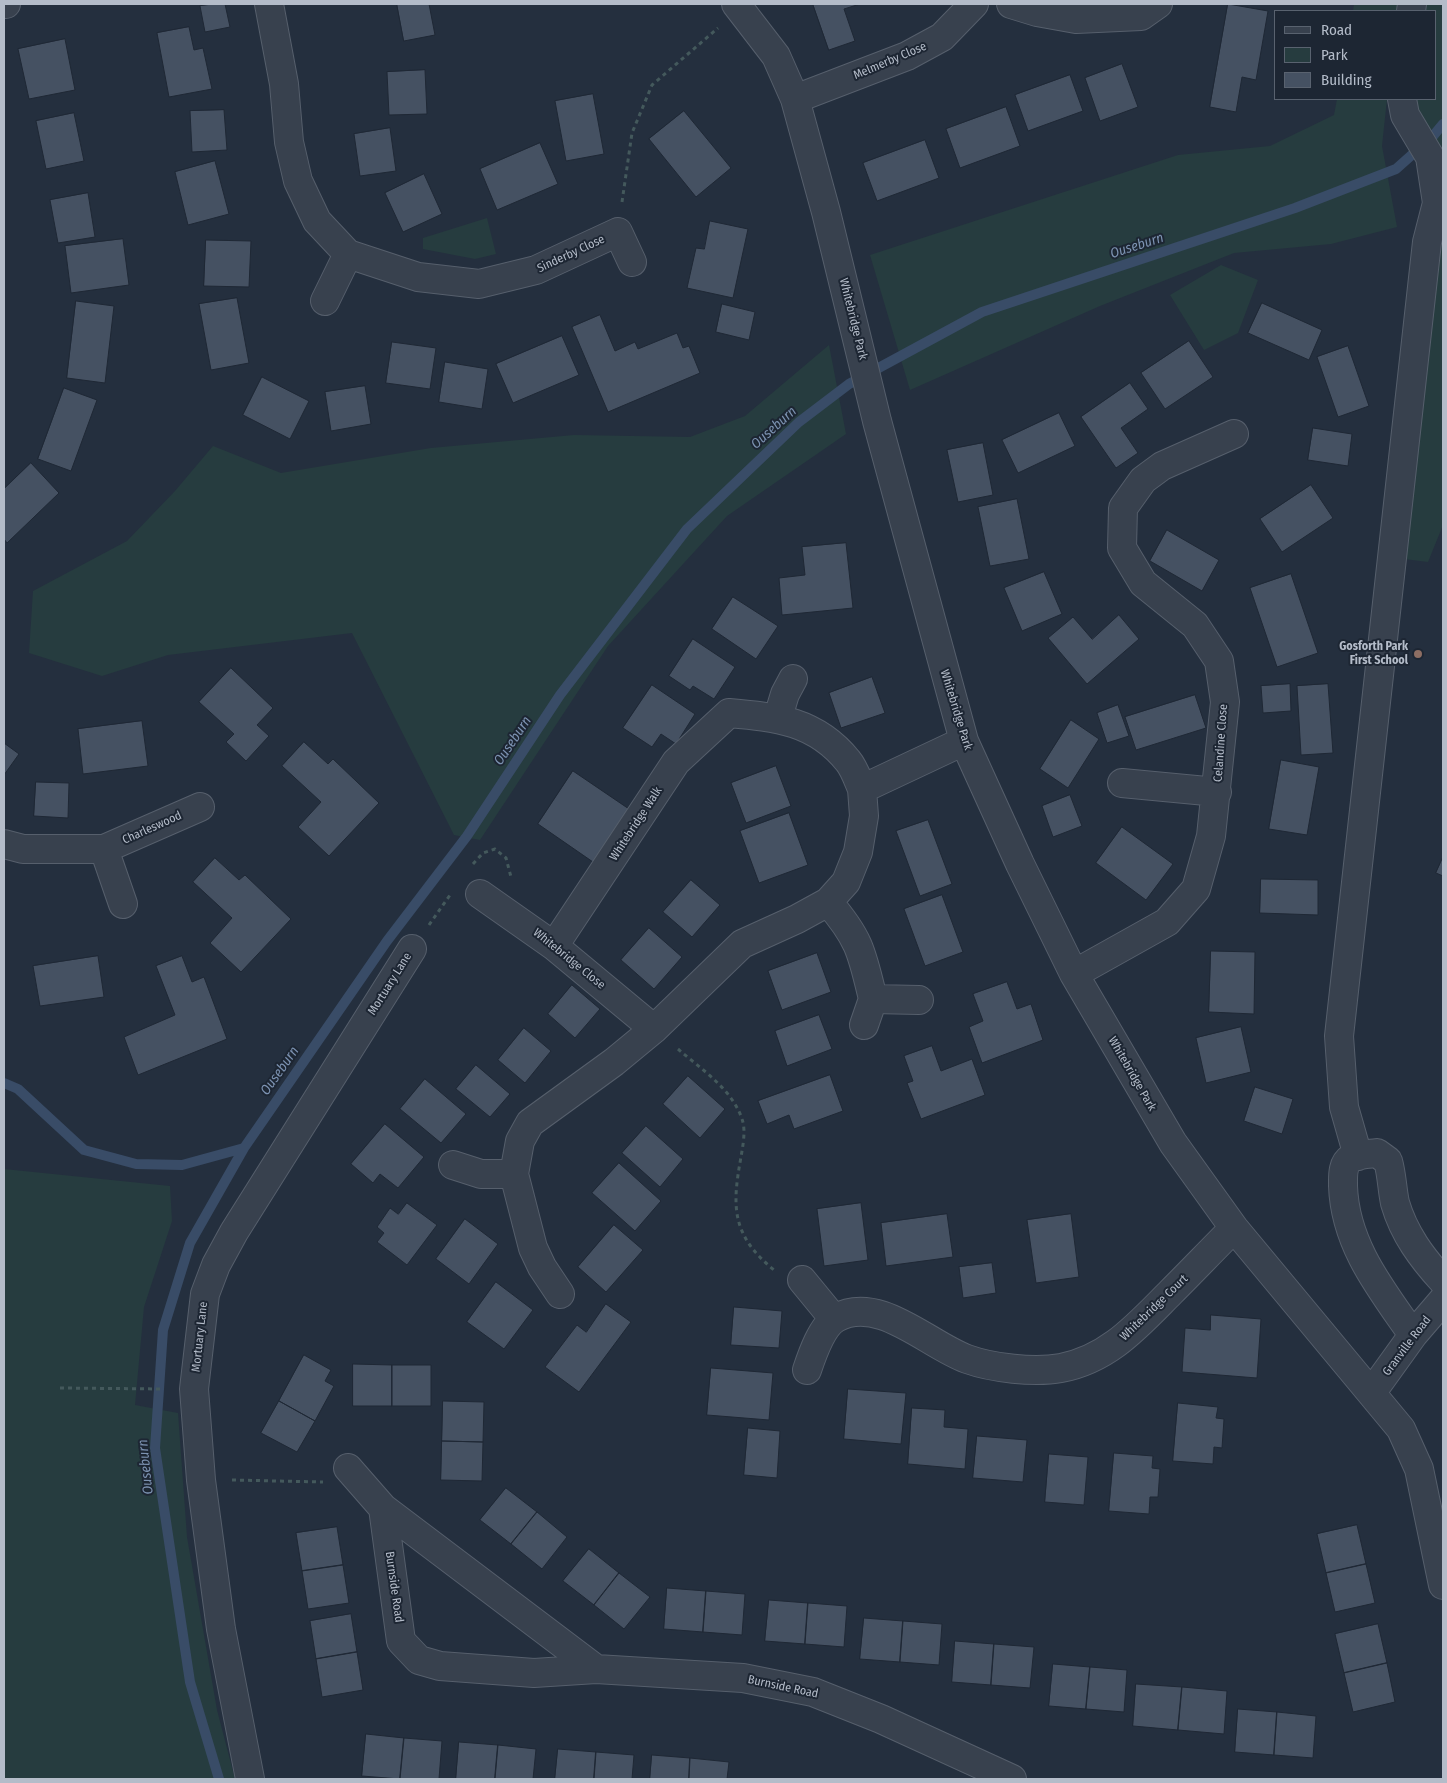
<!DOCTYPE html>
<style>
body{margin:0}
#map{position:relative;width:1447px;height:1783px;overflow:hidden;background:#242f3e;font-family:"Fira Sans Condensed",sans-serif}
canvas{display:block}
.frame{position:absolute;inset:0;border:5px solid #b4bcc9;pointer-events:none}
.legend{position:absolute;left:1274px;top:10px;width:162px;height:90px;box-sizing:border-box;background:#1d2633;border:1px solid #59626f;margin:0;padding:6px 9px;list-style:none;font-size:15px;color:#b4bcc9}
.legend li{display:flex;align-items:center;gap:10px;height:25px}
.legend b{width:25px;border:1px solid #59626f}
</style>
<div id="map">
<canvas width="1447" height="1783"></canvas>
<div class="frame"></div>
<ul class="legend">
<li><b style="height:6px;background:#38414e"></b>Road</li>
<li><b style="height:14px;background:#263c3f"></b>Park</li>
<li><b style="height:14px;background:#455162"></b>Building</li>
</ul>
</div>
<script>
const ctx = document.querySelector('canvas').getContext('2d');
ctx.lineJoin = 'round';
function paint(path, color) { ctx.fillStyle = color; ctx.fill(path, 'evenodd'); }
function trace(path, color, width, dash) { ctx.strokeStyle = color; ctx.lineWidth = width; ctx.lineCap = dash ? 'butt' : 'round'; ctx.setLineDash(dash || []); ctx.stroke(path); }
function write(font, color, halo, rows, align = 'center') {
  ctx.font = font + ' "Fira Sans Condensed",sans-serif'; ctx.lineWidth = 4; ctx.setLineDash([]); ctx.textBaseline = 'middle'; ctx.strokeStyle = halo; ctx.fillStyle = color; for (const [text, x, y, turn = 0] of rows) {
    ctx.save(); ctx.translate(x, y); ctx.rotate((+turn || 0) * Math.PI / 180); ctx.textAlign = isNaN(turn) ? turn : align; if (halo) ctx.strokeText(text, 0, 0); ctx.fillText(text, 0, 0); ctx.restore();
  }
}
paint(new Path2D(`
 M1354,4H1398L1397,11H1353Z
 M1419,4H1443V525L1428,562L1404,559L1433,268L1409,99H1436V11H1418Z
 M1337,99H1387L1382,146L1397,227L1331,244L1234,253L1100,306L910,390L870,255L1178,155L1270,146L1334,115Z
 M487,218L496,254L475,259L423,249V238Z
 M1221,265L1258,280L1238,333L1204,350L1170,295Z
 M829,345L846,434L727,516L608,646L480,840L454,835L352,633L168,655L102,676L29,653L33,591L127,541L175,491L213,446L281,473L431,448L574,435L690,437L745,416Z
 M4,1169L170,1186L172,1221L144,1307L135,1405L178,1413L187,1537L217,1710L235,1779H4Z`), '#263c3f');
trace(new Path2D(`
 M4,1083L18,1089L84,1150L136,1164L182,1165L244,1148
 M219,1779L190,1682L155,1448L163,1330L190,1243L244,1148L387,941L467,836L560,695L687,529L799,422L849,384L982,312L1295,208L1396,169L1433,136L1443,124`), '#394c67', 10);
const building = new Path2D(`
 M213,4H225L230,27L205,32L200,6Z
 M397,4H429L435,35L404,41Z
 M813,4H860L844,9L855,41L829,50Z
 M1228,4L1268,11L1256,80L1242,77L1236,112L1210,107Z
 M189,27L194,50L203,48L212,89L169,97L157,33Z
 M65,39L75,90L29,99L18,49Z
 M1122,64L1138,107L1100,121L1085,78Z
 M425,70L427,114L389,115L387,72Z
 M1070,75L1083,111L1028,131L1015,95Z
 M593,94L604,154L566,161L555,101Z
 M1006,107L1020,146L960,168L946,129Z
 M224,110L227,150L192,152L190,111Z
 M684,111L731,168L696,197L649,139Z
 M74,113L84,161L46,169L36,121Z
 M390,128L396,171L360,176L354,134Z
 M925,140L939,178L877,201L863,163Z
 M540,143L558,184L497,210L480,169Z
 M215,161L229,214L188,225L175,172Z
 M424,174L442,214L403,232L385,193Z
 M88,193L95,237L58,243L50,200Z
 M710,221L748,229L733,298L687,288L696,248L704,249Z
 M123,239L129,285L71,293L65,246Z
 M206,240L251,241L249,287L204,286Z
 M237,298L249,363L211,370L199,304Z
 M76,301L114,306L105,383L67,378Z
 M1262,303L1322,330L1309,360L1248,333Z
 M722,304L755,312L749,340L716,332Z
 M600,315L615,351L635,342L638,349L677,333L683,348L689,346L700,373L608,412L572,327Z
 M562,336L579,375L513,403L496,364Z
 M1189,341L1213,377L1165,409L1141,373Z
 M392,342L436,348L430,389L386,383Z
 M1348,346L1369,406L1338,417L1317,357Z
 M445,362L488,369L482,409L439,402Z
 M262,377L309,401L290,439L243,415Z
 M1130,383L1148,409L1121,428L1138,453L1116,468L1081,417Z
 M365,386L371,424L331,431L325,392Z
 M64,388L97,400L71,471L38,459Z
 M1059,413L1075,446L1018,473L1002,440Z
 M1313,428L1352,434L1348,466L1308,460Z
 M983,443L993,495L958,502L947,450Z
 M31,463L59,493L7,543L4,539V489Z
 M1311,485L1333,518L1282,552L1260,519Z
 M1017,499L1029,559L990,566L978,507Z
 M1167,530L1219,560L1202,591L1150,561Z
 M846,543L853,608L782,615L779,578L805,575L802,547Z
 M1044,572L1062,614L1022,631L1004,588Z
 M1291,574L1318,653L1277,667L1250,588Z
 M733,597L778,626L756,659L712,629Z
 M1119,615L1139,639L1087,684L1048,638L1073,617L1092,639Z
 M693,639L735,667L714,699L693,686L690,690L669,676Z
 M231,668L273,708L257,725L269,736L246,761L226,742L234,734L199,702Z
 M872,677L885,713L841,728L829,693Z
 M1290,684L1291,711L1263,713L1261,686Z
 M1328,684L1333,753L1301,755L1297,686Z
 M652,685L695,714L676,744L661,734L652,747L623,728Z
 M1195,695L1206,728L1136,750L1125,717Z
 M1118,705L1129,736L1107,743L1097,713Z
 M1071,720L1099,739L1068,788L1040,769Z
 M142,721L148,766L83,774L78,729Z
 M304,742L328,764L333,759L379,803L329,856L298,827L321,802L282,766Z
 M4,743L19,754L4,775Z
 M1281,760L1319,767L1307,835L1269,829Z
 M776,766L791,806L746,823L731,783Z
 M573,771L629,809L593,862L538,824Z
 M36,782L69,783L68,818L34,816Z
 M1070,795L1082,826L1053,837L1042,806Z
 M789,813L808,865L759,883L740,831Z
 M928,820L952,884L920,896L896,831Z
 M1122,827L1173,864L1146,900L1096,863Z
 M1443,857V876L1436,873Z
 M215,858L239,880L245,875L291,919L241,972L210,943L232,918L193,882Z
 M1261,879L1318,880V915L1260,913Z
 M691,880L720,905L692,937L663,912Z
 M942,895L963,952L925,966L904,909Z
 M649,928L682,957L654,989L621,960Z
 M1211,951L1255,952L1254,1014L1209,1012Z
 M817,953L831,992L782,1010L768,971Z
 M98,956L104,997L40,1006L33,966Z
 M182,956L192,982L204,977L227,1039L138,1075L124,1037L175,1015L156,966Z
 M1007,982L1017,1009L1031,1004L1043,1040L982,1063L969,1027L983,1021L973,994Z
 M572,985L600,1009L575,1038L548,1014Z
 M819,1015L832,1049L787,1066L775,1031Z
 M1241,1027L1251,1072L1206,1083L1196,1038Z
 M524,1028L551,1051L525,1083L498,1060Z
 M932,1046L941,1071L972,1059L985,1095L921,1119L907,1083L913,1081L904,1056Z
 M476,1065L510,1094L490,1117L456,1089Z
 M830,1075L843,1111L794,1129L789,1115L767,1124L758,1101Z
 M688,1076L725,1109L700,1138L663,1104Z
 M425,1079L466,1114L441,1143L400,1109Z
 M1255,1087L1293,1099L1282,1134L1244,1121Z
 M385,1124L424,1157L398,1188L380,1174L373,1183L351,1164Z
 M646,1126L683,1159L660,1187L622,1153Z
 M619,1163L661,1201L635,1231L592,1193Z
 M407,1203L437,1225L407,1265L377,1242L384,1233L377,1227L390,1208L398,1214Z
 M861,1203L868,1260L824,1266L817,1209Z
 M947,1214L953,1257L886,1266L881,1223Z
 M1071,1214L1079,1277L1036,1283L1027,1220Z
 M465,1219L498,1244L469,1284L436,1259Z
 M614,1225L643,1250L606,1292L578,1267Z
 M992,1263L996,1293L963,1298L959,1267Z
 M496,1282L533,1310L504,1349L467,1322Z
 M606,1304L631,1322L579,1392L545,1367L577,1325L586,1332Z
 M734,1307L782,1311L779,1348L731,1345Z
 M1211,1315L1261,1319L1257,1378L1182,1372L1185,1328L1210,1330Z
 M304,1355L331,1370L325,1381L334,1386L315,1421L279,1401Z
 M353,1364L392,1365V1406H353Z
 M392,1365H431V1406H392Z
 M711,1368L773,1373L769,1420L707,1415Z
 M848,1389L906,1393L901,1444L844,1439Z
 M279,1401L315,1421L297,1452L261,1433Z
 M443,1401L484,1402L483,1442L442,1441Z
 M1178,1403L1218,1407L1216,1418L1224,1419L1222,1448L1214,1447L1213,1464L1173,1461Z
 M912,1408L945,1410L944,1427L968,1429L965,1469L908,1464Z
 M748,1428L780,1431L777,1478L744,1475Z
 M977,1436L1027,1440L1023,1482L973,1478Z
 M442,1441L483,1442L482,1481L441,1480Z
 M1114,1453L1153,1456L1152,1468L1160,1469L1158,1497H1150L1149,1514L1109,1511Z
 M1049,1454L1088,1457L1084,1505L1045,1502Z
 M506,1488L537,1512L511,1544L480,1520Z
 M537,1512L567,1537L542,1569L511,1544Z
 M1357,1525L1366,1564L1326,1573L1317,1534Z
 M337,1527L343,1565L302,1571L296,1533Z
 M589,1549L619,1573L594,1605L563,1581Z
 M1366,1564L1375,1603L1335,1612L1326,1573Z
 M343,1565L349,1603L308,1609L302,1571Z
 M619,1573L650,1597L624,1629L594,1605Z
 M667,1588L706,1591L703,1632L664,1629Z
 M706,1591L745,1594L742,1635L703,1632Z
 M769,1600L808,1603L805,1644L765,1641Z
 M808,1603L847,1606L844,1647L805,1644Z
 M351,1614L357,1652L316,1659L310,1621Z
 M864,1618L903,1621L900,1662L860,1659Z
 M903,1621L942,1624L939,1665L900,1662Z
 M1378,1624L1387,1663L1344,1673L1335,1634Z
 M955,1641L994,1644L991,1685L952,1682Z
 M994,1644L1034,1647L1030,1688L991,1685Z
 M357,1652L363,1690L322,1697L316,1659Z
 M1387,1663L1395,1702L1353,1712L1344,1673Z
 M1053,1664L1090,1667L1086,1709L1049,1706Z
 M1090,1667L1127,1670L1124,1712L1086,1709Z
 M1136,1684L1182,1687L1178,1730L1133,1726Z
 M1182,1687L1227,1691L1224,1734L1178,1730Z
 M1238,1709L1277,1712L1274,1755L1235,1752Z
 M1277,1712L1316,1716L1313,1758L1274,1755Z
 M366,1734L404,1738L400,1779L362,1776Z
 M404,1738L442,1741L439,1779H400Z
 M459,1742L498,1745L495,1779H456Z
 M498,1745L536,1749L533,1779H495Z
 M558,1749L596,1752L594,1779H555Z
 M596,1752L634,1755L632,1779H594Z
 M652,1755L690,1758L689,1779H650Z
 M690,1758L729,1762L727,1779H689Z`);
paint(building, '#455162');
trace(building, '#1f2835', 1);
const minor = new Path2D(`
 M4,4H6
 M269,4L284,84L289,142L298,181L317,221L348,254L418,277L479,284L536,270L618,232L632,262
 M736,4L776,56L795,99L826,212L877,421L964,741L1020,864L1074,974L1173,1143L1234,1228L1401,1429L1419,1469L1443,1585
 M1011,4L1037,12L1076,19L1141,16L1158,4
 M1411,11L1412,4
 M795,99L907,56L942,37L974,4
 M325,301L348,254
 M778,717L785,694L793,679
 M1122,783L1217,792
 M4,844L23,849H104L200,807
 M104,849L123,904
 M480,894L554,946L654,1029
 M828,902C860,939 862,953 873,999L919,1000
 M554,946L676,762L729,713C776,717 816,721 848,761C854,768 858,780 862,789
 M1074,974L1167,922L1196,889L1211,836L1225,702L1219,661L1195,625L1143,583L1122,548L1123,508L1143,480L1162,466L1234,434
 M864,1025L873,999
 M1358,1156L1344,1107L1339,1036L1427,242L1437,203L1430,157L1405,115L1402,99
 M453,1165L481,1174H514
 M802,1280L834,1319
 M560,1294L542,1267L533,1248L514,1174L520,1141L530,1123L614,1062L654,1029L742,944L797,919L828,902L846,882L858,852L864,816L862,789L964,741
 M1413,1335C1381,1289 1345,1245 1343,1186C1343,1176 1342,1164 1351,1158C1358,1154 1370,1154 1377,1153L1388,1161C1392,1175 1392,1189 1395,1203C1404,1234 1422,1258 1443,1281
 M807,1370C812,1355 822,1326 836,1318C879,1294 928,1345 967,1359C992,1368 1034,1373 1061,1368C1109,1359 1138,1325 1171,1292C1192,1271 1213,1249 1234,1228
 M1372,1392L1413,1335L1443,1300
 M348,1468L383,1508L401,1641L419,1660L440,1666L534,1673L596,1669L743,1678L813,1692L881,1719L1012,1779
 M383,1508L596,1669
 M250,1779L221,1629L201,1480L194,1389L205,1294L216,1265L234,1232L412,949`);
trace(minor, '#565f6c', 30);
trace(new Path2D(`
 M622,202L632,133L652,85L718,28
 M473,864L483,853L495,849L506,858L511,877
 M429,925L450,895
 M678,1049C701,1069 732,1089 742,1119C746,1130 743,1145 741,1157C732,1206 731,1235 774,1270
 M60,1388L164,1389
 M232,1480L323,1482`), '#44595c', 3, [4, 4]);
trace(minor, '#38414e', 28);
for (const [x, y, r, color] of [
 [1418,654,5,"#8d6e63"]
]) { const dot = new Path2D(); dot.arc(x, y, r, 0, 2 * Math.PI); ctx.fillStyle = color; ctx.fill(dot); trace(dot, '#1d2633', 2); }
write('12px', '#b4bcc9', '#1d2633', [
 ["Melmerby Close",890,61,-23],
 ["Sinderby Close",571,254,-25],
 ["Whitebridge Park",853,319,76],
 ["Whitebridge Park",956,710,73],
 ["Celandine Close",1221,743,-86],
 ["Whitebridge Walk",636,824,-57],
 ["Charleswood",152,828,-24],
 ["Whitebridge Close",569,959,39],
 ["Mortuary Lane",390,984,-58],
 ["Whitebridge Park",1132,1074,60],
 ["Whitebridge Court",1154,1308,-44],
 ["Mortuary Lane",200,1337,-84],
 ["Granville Road",1407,1346,-53],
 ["Burnside Road",394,1587,82],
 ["Burnside Road",783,1687,12]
]);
write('bold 12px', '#b4bcc9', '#1d2633', [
 ["Gosforth Park",1408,647],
 ["First School",1408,661]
], 'right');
write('italic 14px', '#7c92b1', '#1d2633', [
 ["Ouseburn",1137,246,-18],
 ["Ouseburn",774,428,-42],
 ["Ouseburn",513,741,-56],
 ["Ouseburn",280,1071,-55],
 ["Ouseburn",146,1467,-96]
]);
</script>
